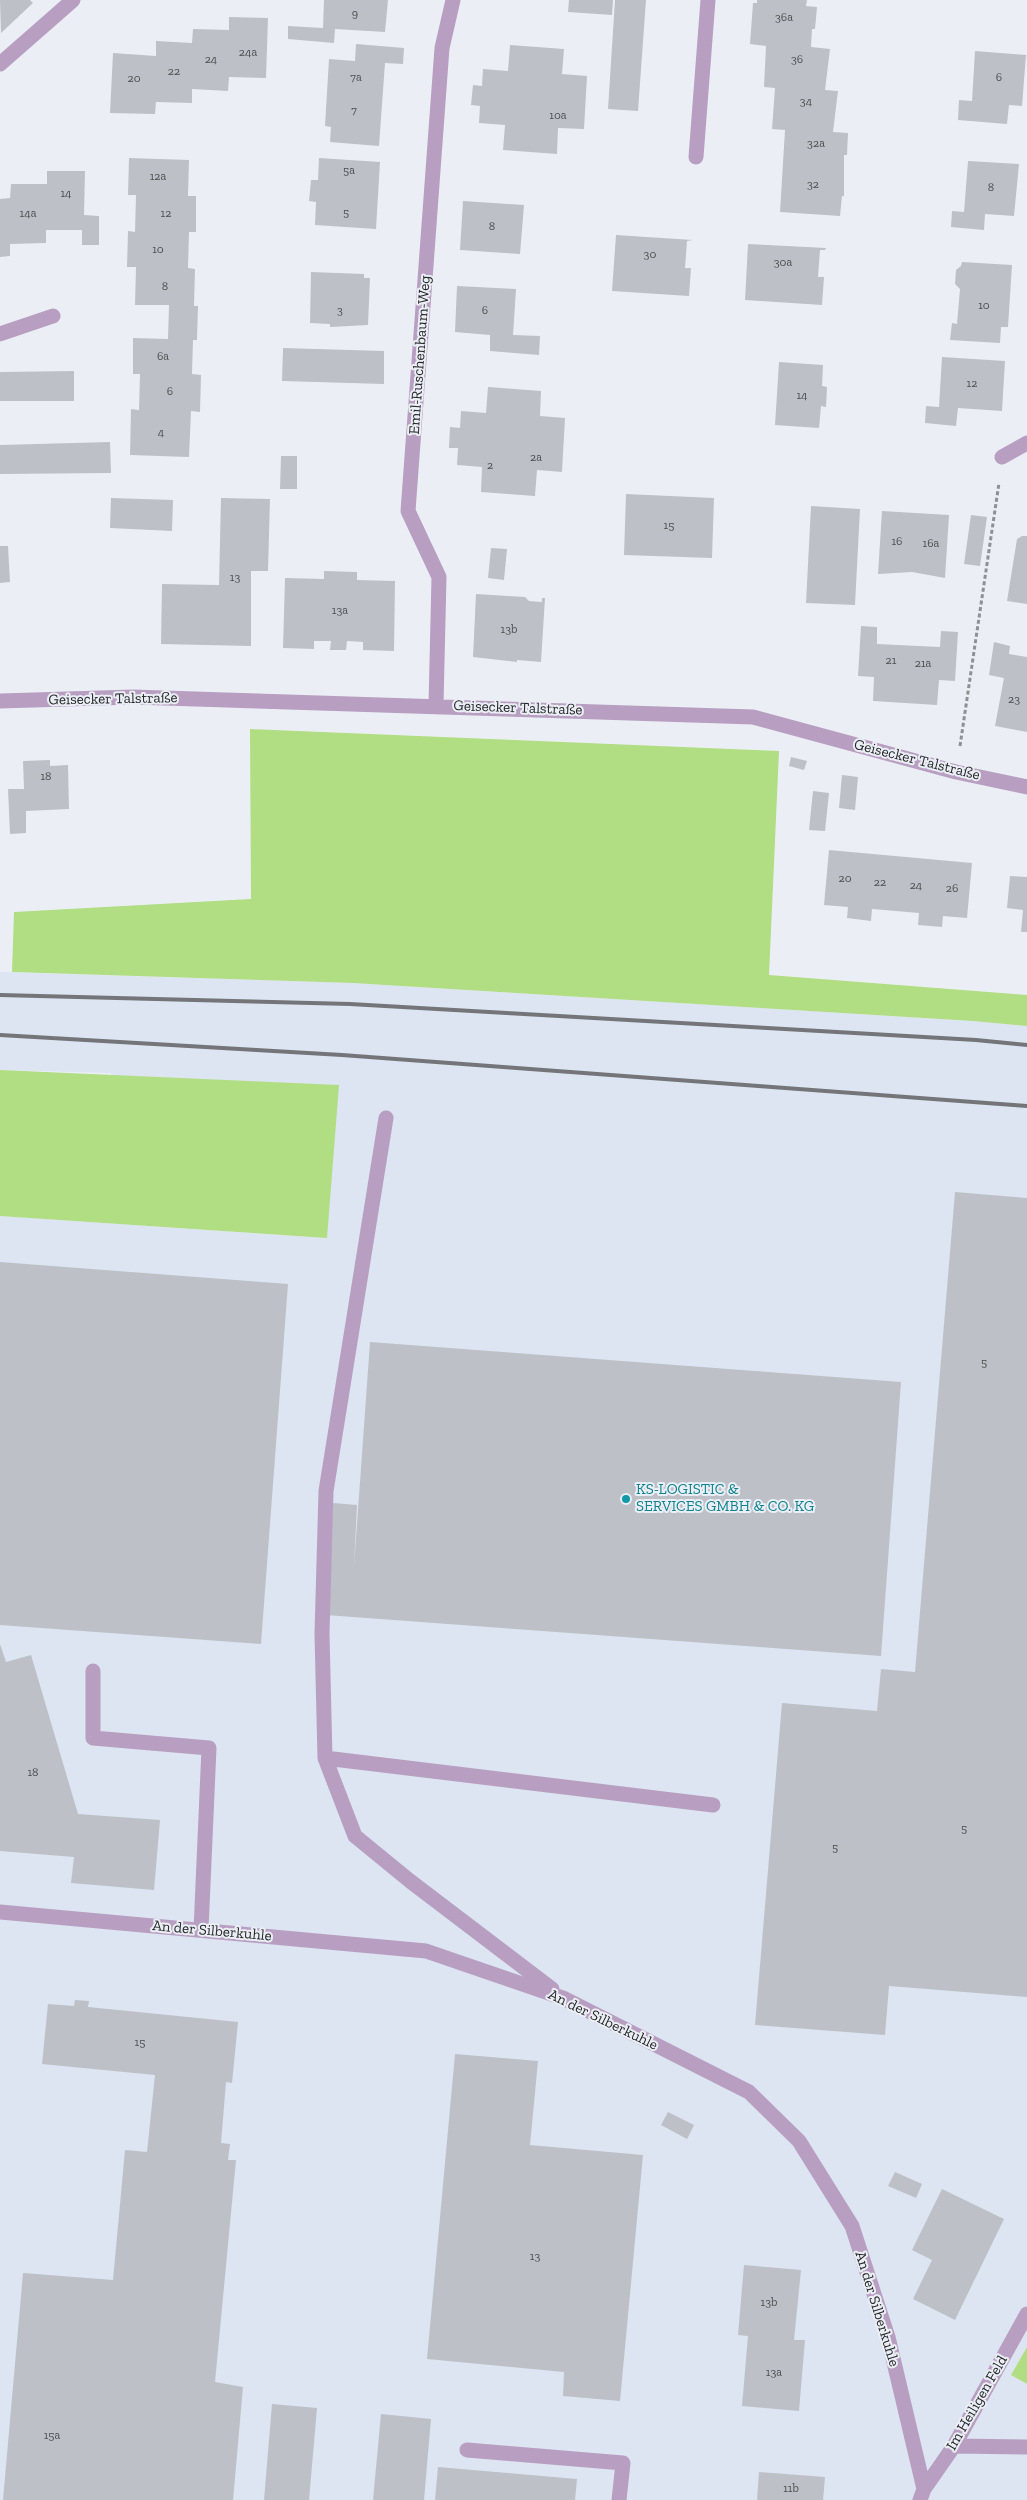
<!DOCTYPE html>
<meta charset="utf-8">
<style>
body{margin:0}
canvas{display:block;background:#ebeff5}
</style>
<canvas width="1027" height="2500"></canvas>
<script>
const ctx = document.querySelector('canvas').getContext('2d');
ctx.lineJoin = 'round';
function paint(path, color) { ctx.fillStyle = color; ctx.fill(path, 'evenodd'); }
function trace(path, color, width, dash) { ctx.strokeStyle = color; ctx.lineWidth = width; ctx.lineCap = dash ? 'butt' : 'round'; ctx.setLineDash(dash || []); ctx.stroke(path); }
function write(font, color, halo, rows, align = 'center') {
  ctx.font = font + ' "Zilla Slab",serif'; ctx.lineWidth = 4; ctx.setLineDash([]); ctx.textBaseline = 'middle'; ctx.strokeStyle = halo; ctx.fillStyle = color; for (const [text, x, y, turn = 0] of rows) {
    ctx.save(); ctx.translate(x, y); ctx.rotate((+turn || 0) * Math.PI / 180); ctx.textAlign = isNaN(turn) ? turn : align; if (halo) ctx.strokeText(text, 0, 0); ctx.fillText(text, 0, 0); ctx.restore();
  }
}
paint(new Path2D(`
 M0,972L353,983L973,1021L1027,1026V2347L1011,2375L1027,2384V2500H0V1216L326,1238L110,1073L0,1070Z`), '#dce5f1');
paint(new Path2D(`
 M250,729L779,751L769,975L1027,995V1026L973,1021L353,983L12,972L14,912L251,899Z
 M0,1070L339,1085L327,1238L0,1216Z
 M1027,2347V2384L1011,2375Z`), '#b1dd83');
paint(new Path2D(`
 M0,0H30L33,3L1,33Z
 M324,0H388L385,32L335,29L334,43L288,39V26L323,28Z
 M569,0H613L612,15L568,12Z
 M615,0H646L638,111L608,109Z
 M757,0H807L806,6L817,7L815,29H812L811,47L830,49L825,90L838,91L833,132L848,133L847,155H844V196H842L840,216L780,212L785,130L772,129L775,88L764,87L766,46L750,44L753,3H757Z
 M229,17L268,18L266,78L229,77L228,91L192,89V103L156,102L155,114L110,113L113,53L156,56V41L192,43L193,29L229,30Z
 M356,44L404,48L403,64L385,63L379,146L330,142L331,127L325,126L329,59L355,61Z
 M510,45L564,49L562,74L587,76L584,129L558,128L557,154L503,150L505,125L479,123L480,106L471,105L473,85L482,86L483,69L508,71Z
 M975,51L1026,55L1022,106L1009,105L1007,124L958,120L959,100L972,101Z
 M129,158L189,160L188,196H196V232H189L188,268L195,269L194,306H198L197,340H193L192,374L201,375L200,412L191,411L189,457L130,455L131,409L139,410L140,374H133V338L168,339L169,305H135L136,267H127L128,231L135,232L136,195H128Z
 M319,158L380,162L376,229L315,225L316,202L309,201L310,191L311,180H318Z
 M968,161L1019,164L1014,216L985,214L984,230L951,227L952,211L964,212Z
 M47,171H85L84,215L99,216V245H82V230H46V243L10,244V256L0,257V199L10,198L11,184H47Z
 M463,201L524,205L520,254L460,250Z
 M616,235L693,240L687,241L685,268H691L689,296L612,291Z
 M748,244L826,248L825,250H820L818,277H824L822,305L745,300Z
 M962,262L1012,265L1008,327H1001L1000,343L950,340L952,323L957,324L960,289L955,284L956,270L961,266Z
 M311,272L364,274V278H370L368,325L330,327V324L310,323Z
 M457,286L516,289L513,335L540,336L539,355L490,351V335L455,332Z
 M283,348L384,351V384L282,381Z
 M942,357L1005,361L1002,411L958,408L956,426L925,423L926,406L939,407Z
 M779,362L823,365L822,386L827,387L826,407L821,406L819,428L775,425Z
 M74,371V401H0V372Z
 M488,387L541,391L540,416L565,418L562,472L537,470L535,496L481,492L482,467L457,465L458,448H449L450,427L460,428L461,411L486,413Z
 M110,442L111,473L0,474V445Z
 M281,456H297V489H280Z
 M626,494L714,498L712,558L624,555Z
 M111,498L173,500L172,531L110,528Z
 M221,498L270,499L268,571H251V646L161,644L162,584L219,585Z
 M811,506L860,509L855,605L806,603Z
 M882,511L949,515L945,578L912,572L878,574Z
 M971,515L987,517L980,566L964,564Z
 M1022,536H1027V604L1007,601L1017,539Z
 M0,546H8L10,582L0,583Z
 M491,548L507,549L504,580L488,578Z
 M324,571L357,572V580L395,581L394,651L363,650V642L347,641L346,650H330L331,641H314V649L283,648L285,578L324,579Z
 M476,594L525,597L529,601L542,602V598H545L541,662L517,660V662L473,657Z
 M861,626L877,627V644L940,647L941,631L958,632L955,681L939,680L937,705L873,701L874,677L858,676Z
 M994,642L1010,646L1009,654L1027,657V732L995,726L1004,678L989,675Z
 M791,757L807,761L804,770L789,766Z
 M50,760V766L68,765L69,809L26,811V833L10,834L8,789H24L23,761Z
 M842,775L858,777L855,810L839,808Z
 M813,791L829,793L825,831L809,830Z
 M829,850L972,863L967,918L943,916L942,927L918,925L919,913L872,909L871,921L847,918L848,907L824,905Z
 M1010,876L1027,877V932H1021L1023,910L1007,908Z
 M955,1192L1027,1198V1997L889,1986L885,2035L755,2025L782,1703L877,1711L881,1669L915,1672Z
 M0,1262L288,1284L261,1644L0,1625Z
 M370,1342L901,1382L881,1656L326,1615L333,1503L357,1505L354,1566Z
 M0,1644L6,1662L31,1655L78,1814L160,1820L154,1890L71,1883L74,1857L0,1851Z
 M75,2000L89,2001L88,2007L238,2022L232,2083L226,2082L221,2143L230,2144L228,2160H236L215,2382L243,2387L233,2500H3L23,2273L113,2280L125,2150L147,2152L155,2075L42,2064L48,2004L74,2006Z
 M455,2054L538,2061L530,2145L643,2155L620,2401L563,2396L564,2372L427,2359Z
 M668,2112L694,2125L687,2139L661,2125Z
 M895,2172L922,2184L916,2198L888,2186Z
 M942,2189L1004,2219L955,2320L913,2299L932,2260L912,2250Z
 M744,2265L801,2270L794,2340H805L799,2411L742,2406L748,2336L738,2335Z
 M272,2404L317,2408L309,2500H264Z
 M381,2414L431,2419L424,2500H373Z
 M438,2467L577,2479L575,2500H435Z
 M759,2472L825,2477L823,2500H757Z`), '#bdc1c7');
trace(new Path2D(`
 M960,746L999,483`), '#8d9094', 3, [4, 2.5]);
trace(new Path2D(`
 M0,64L73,0
 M696,157L708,0
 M0,334L53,316
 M1002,457L1027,443
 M0,701L133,697L753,717L956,772L1027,787
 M436,705L439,577L408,511L442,48L453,0
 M386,1118L326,1491L322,1634L325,1758L355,1836L410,1881L552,1989
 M93,1671V1738L209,1748L201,1930
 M325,1758L713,1805
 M0,1912L426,1951L563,1998L749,2092L799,2141L852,2226L888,2337L924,2489L920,2500
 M954,2446L1027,2447
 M467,2450L623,2463L619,2500
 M924,2489L954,2446L1027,2314`), '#b89fc2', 15);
trace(new Path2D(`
 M0,995L350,1004L976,1040L1027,1045
 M0,1035L342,1055L1027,1106`), '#737579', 4);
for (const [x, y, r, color] of [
 [626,1499,5,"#0f9aa8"]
]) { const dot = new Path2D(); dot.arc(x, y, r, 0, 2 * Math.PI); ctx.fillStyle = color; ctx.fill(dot); trace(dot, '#ebeff5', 2); }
write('12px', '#4c4f52', null, [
 ["9",355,14],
 ["36a",784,18],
 ["24a",248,53],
 ["24",211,60],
 ["36",797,60],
 ["22",174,72],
 ["7a",356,78],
 ["6",999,78],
 ["20",134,79],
 ["34",806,102],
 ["7",354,111],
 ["10a",558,116],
 ["32a",816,144],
 ["5a",349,171],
 ["12a",158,177],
 ["32",813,185],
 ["8",991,188],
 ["14",66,194],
 ["5",346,213],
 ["14a",28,214],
 ["12",166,214],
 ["8",492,227],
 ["10",158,250],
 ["30",650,255],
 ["30a",783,263],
 ["8",165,287],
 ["10",984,306],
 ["3",340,311],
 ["6",485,311],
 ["6a",163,357],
 ["12",972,384],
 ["6",170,392],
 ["14",802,396],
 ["4",161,433],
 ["2a",536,458],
 ["2",490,466],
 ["15",669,526],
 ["16",897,542],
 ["16a",931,544],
 ["13",235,578],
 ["13a",340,611],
 ["13b",509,630],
 ["21",891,661],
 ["21a",923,664],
 ["23",1014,700],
 ["18",46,777],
 ["20",845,879],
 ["22",880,883],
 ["24",916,886],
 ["26",952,889],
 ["5",984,1363],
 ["18",33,1773],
 ["5",964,1829],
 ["5",835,1848],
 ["15",140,2043],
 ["13",535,2257],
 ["13b",769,2303],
 ["13a",774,2373],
 ["15a",52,2436],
 ["11b",791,2489]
]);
write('15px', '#27292b', '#ebeff5', [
 ["Emil-Ruschenbaum-Weg",420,355,-86],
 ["Geisecker Talstraße",113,699,-1],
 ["Geisecker Talstraße",518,708,2],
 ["Geisecker Talstraße",917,760,14],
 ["An der Silberkuhle",212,1931,5],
 ["An der Silberkuhle",603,2020,26],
 ["An der Silberkuhle",877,2309,73],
 ["Im Heiligen Feld",977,2403,-60]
]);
write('15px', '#0d838f', '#ebeff5', [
 ["KS-LOGISTIC &",636,1490],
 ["SERVICES GMBH & CO. KG",636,1507]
], 'left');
</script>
